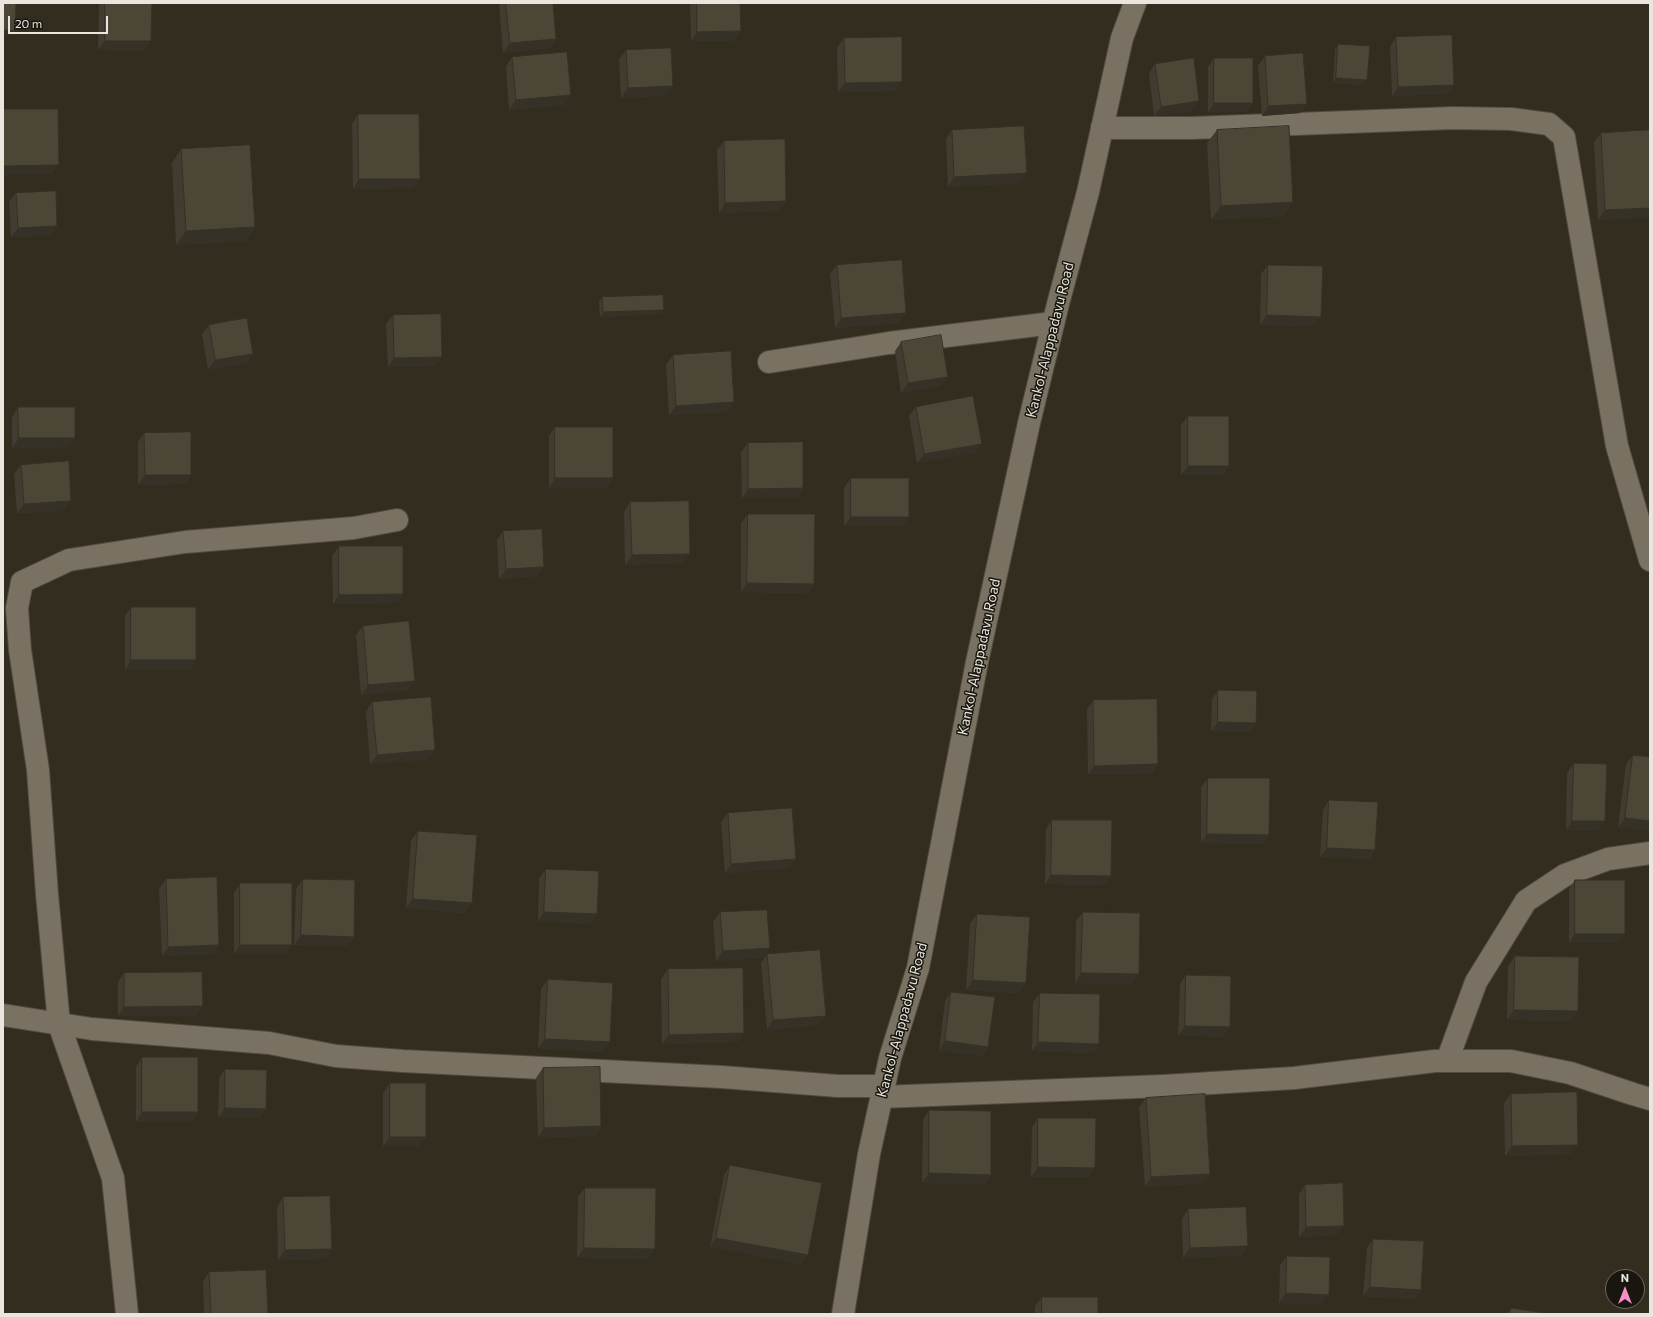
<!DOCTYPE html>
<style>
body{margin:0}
#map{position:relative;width:1653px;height:1317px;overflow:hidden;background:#332d1f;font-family:Commissioner,sans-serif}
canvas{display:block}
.frame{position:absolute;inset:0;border:4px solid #eae6dd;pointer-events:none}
.north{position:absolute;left:1605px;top:1269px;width:40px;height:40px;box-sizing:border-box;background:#18160f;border:1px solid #6c6961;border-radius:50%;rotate:0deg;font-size:11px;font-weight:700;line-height:16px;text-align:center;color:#eae6dd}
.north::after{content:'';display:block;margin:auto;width:14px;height:18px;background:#fa8fc7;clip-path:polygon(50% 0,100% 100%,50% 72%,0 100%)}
.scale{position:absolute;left:8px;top:16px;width:100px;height:18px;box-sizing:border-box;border:2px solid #eae6dd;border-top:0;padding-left:5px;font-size:12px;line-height:14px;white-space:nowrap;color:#eae6dd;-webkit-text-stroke:3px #18160f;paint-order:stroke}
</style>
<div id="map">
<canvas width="1653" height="1317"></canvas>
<div class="frame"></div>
<div class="north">N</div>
<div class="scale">20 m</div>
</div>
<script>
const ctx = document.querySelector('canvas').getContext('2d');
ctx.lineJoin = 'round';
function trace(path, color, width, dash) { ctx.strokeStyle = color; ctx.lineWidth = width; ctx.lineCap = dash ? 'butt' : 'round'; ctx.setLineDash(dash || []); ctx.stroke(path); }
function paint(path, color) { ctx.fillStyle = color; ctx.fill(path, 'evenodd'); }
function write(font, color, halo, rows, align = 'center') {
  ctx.font = font + ' Commissioner,sans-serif'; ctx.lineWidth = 3; ctx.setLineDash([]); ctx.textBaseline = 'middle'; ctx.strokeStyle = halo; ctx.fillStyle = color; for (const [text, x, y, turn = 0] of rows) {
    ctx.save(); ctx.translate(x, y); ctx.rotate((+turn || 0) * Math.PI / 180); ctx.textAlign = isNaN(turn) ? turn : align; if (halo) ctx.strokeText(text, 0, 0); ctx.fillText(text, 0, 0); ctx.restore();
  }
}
const minor = new Path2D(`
 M1102,128H1192L1453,118L1511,119L1549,124L1564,137L1617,446L1650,560
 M769,362L889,343L1053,323
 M3,1015L92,1029L269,1043L336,1056L403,1061L722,1077L838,1086H884
 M1447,1061L1476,982L1526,901L1565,875L1608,859L1650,853
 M881,1097L1163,1086L1294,1078L1435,1061H1511L1570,1073L1633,1094L1650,1099
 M127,1314L113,1178L59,1024L47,894L38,770L20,650L17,608L22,582L69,560L185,542L354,528L397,520`);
const secondary = new Path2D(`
 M843,1314L869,1154L884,1086L890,1058L918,968L977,662L1029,423L1058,304L1088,192L1122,38L1135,3`);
trace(minor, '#514b3f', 24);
trace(secondary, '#514b3f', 24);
trace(minor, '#797262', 22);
trace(secondary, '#797262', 22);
paint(new Path2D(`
 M99,3H152L144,51L98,50Z
 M499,3H553L556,39L550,48L503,53Z
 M690,3H740L734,41H691Z
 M1396,37L1454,85L1447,94L1392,96L1390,47Z
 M844,38L896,91L838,92L837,48Z
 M1338,44L1364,85L1333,83L1335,49Z
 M626,50L667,95L621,98L619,59Z
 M1265,56L1300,113L1262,116L1258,66Z
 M512,57L571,95L564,105L509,110L506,67Z
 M1214,58L1246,112H1208V67Z
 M1155,64L1193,111L1154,116L1149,73Z
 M358,114L413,188L353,189L352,124Z
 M952,130L1020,183L948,187L946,139Z
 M1217,130L1293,202L1283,216L1211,220L1207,143Z
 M1601,133L1650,217L1598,220L1594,142Z
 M724,141L780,211L719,213L717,150Z
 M181,149L255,227L246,241L176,245L172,163Z
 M16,193L50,236L11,237L9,202Z
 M837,265L899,323L835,328L830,274Z
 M1268,265L1314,326L1260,325L1261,274Z
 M602,297L664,310L661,314L600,317L599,302Z
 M393,315L435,366L388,367L386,324Z
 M209,325L247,363L208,369L202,334Z
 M901,342L948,377L941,386L901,393L895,351Z
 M673,355L728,412L669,415L666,365Z
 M18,407L69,447L12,448V417Z
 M916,407L975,453L917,463L909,416Z
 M1188,416L1223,475H1181V425Z
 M555,427L613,478L606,488H549V436Z
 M144,433L191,475L185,484L138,485V442Z
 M748,443L803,488L797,498H742L741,452Z
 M21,465L64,511L17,513L14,474Z
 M851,478L903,526H844V488Z
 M630,502L683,563L625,565L624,512Z
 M748,514L814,584L807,593L741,592V523Z
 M503,531L544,567L537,576L499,579L497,540Z
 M339,546L403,594L397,603L333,604L332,556Z
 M131,607L196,660L189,670H125V616Z
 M363,626L408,690L361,695L356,635Z
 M1218,690L1250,732L1211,731L1212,699Z
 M1093,700L1158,764L1152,774L1088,775L1087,710Z
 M372,702L428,759L370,764L366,712Z
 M1633,755L1650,831L1618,827L1626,764Z
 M1574,763L1598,831L1566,830L1567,773Z
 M1208,778L1269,835L1263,844L1201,843V787Z
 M1329,800L1375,850L1369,859L1320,857L1323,810Z
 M728,813L796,859L789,868L725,873L721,822Z
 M1052,820L1104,885L1045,884L1046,829Z
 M418,831L472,903L465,913L406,908L411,840Z
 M546,869L597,914L590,924L538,921L539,878Z
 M166,879L219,945L213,954L162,956L159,889Z
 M303,879L354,937L347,946L294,945L296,889Z
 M1575,880L1618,943H1569V889Z
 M240,883L285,954H234V893Z
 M720,912L763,958L716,961L713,922Z
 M1083,912L1139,974L1132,984L1075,983L1076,921Z
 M977,914L1026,983L1019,993L966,990L970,924Z
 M767,954L819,1025L767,1030L761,963Z
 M1515,956L1578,1011L1571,1021L1507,1020L1508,966Z
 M668,969L744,1033L738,1042L662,1044L661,979Z
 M124,973L203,1006L196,1016H118V982Z
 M1186,975L1223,1037L1178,1035L1180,984Z
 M548,979L603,1052L538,1048L541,989Z
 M951,992L988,1047L982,1056L939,1051L945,1001Z
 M1040,993L1099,1044L1093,1053L1032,1051L1033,1002Z
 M142,1057L198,1112L191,1122H136V1067Z
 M543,1068L601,1126L595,1136L538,1137L536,1078Z
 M225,1069L260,1118H218L219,1078Z
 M390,1083L420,1146H383V1093Z
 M1511,1094L1571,1154L1505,1156L1504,1103Z
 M1146,1098L1210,1174L1203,1183L1145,1187L1139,1107Z
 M929,1110L991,1175L984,1184L922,1183L923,1120Z
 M1038,1118L1095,1168L1089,1177H1031L1032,1127Z
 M730,1165L808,1255L801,1264L710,1247L724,1175Z
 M1305,1185L1337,1235L1299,1237V1194Z
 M585,1188L649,1259L577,1258L578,1197Z
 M283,1197L332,1249L325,1259L278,1260L277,1207Z
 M1188,1209L1248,1246L1241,1255L1183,1258L1182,1219Z
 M1373,1239L1421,1290L1415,1299L1363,1296L1367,1248Z
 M1287,1256L1322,1304L1279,1303L1280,1265Z
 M209,1272L268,1314H204L203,1282Z
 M1042,1297L1098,1314H1035V1306Z
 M1511,1308L1551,1314H1507Z`), '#413c2f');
paint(new Path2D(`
 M990,3H1048L1047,4L989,5Z
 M3,30L15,31L12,36L3,35Z
 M741,31L734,41H691L697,32Z
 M556,39L550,48L503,53L510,43Z
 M105,41H151L144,51L98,50Z
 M1336,78L1367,80L1364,85L1333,83Z
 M902,82L896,91L838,92L845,83Z
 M1454,85L1447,94L1392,96L1398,87Z
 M673,86L667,95L621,98L628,88Z
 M571,95L564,105L509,110L516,100Z
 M1199,101L1193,111L1154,116L1161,107Z
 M1214,103H1253L1246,112H1208Z
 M1307,104L1300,113L1262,116L1268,106Z
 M59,165L52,174L3,175V166Z
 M1027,173L1020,183L948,187L954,177Z
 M359,179H420L413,188L353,189Z
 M786,201L780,211L719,213L725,203Z
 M1293,202L1283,216L1211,220L1221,206Z
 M1650,208V217L1598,220L1605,210Z
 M57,226L50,236L11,237L18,228Z
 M255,227L246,241L176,245L186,231Z
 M664,310L661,314L600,317L603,312Z
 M906,313L899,323L835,328L841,318Z
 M1267,315L1321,317L1314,326L1260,325Z
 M253,354L247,363L208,369L215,360Z
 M442,357L435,366L388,367L394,358Z
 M948,377L941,386L901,393L908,383Z
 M734,402L728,412L669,415L676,406Z
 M19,438H75L69,447L12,448Z
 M982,444L975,453L917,463L924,454Z
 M1188,466H1229L1223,475H1181Z
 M145,475H191L185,484L138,485Z
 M555,478H613L606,488H549Z
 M803,488L797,498H742L748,489Z
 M71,501L64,511L17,513L24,504Z
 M851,517H909L903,526H844Z
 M690,554L683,563L625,565L632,555Z
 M544,567L537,576L499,579L506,569Z
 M747,583L814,584L807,593L741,592Z
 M403,594L397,603L333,604L339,595Z
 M131,660H196L189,670H125Z
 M415,681L408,690L361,695L368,685Z
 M1218,722L1256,723L1250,732L1211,731Z
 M435,750L428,759L370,764L377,755Z
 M1158,764L1152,774L1088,775L1094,766Z
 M1625,818L1650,821V831L1618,827Z
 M1572,821H1605L1598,831L1566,830Z
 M1207,834L1269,835L1263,844L1201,843Z
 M1327,848L1375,850L1369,859L1320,857Z
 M796,859L789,868L725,873L731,864Z
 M1051,875L1111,876L1104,885L1045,884Z
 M413,899L472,903L465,913L406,908Z
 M544,912L597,914L590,924L538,921Z
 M1575,934H1625L1618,943H1569Z
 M301,935L354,937L347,946L294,945Z
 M219,945L213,954L162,956L168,947Z
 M240,945H292L285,954H234Z
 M770,948L763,958L716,961L723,951Z
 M1081,973L1139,974L1132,984L1075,983Z
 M973,980L1026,983L1019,993L966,990Z
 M203,1006L196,1016H118L124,1007Z
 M1514,1010L1578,1011L1571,1021L1507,1020Z
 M826,1016L819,1025L767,1030L773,1020Z
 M1185,1026L1230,1027L1223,1037L1178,1035Z
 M744,1033L738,1042L662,1044L669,1035Z
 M545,1039L610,1042L603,1052L538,1048Z
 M945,1041L988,1047L982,1056L939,1051Z
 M1038,1042L1099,1044L1093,1053L1032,1051Z
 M225,1108L266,1109L260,1118H218Z
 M142,1112H198L191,1122H136Z
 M601,1126L595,1136L538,1137L544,1128Z
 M390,1137H426L420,1146H383Z
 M1578,1145L1571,1154L1505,1156L1512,1146Z
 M1038,1167L1095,1168L1089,1177H1031Z
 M929,1173L991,1175L984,1184L922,1183Z
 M1210,1174L1203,1183L1145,1187L1151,1177Z
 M1344,1226L1337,1235L1299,1237L1306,1227Z
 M716,1238L808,1255L801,1264L710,1247Z
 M1248,1246L1241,1255L1183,1258L1190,1248Z
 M584,1248L655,1249L649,1259L577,1258Z
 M332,1249L325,1259L278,1260L285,1250Z
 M1370,1287L1421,1290L1415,1299L1363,1296Z
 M1286,1293L1329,1295L1322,1304L1279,1303Z`), '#353126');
const building = new Path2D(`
 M3,3H16L15,31L3,30Z
 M105,3H152L151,41H105Z
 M506,3H553L556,39L510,43Z
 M697,3H740L741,31L697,32Z
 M1452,35L1454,85L1398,87L1396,37Z
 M902,37V82L845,83L844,38Z
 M1338,44L1370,46L1367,80L1336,78Z
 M671,48L673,86L628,88L626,50Z
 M567,52L571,95L516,100L512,57Z
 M1303,53L1307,104L1268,106L1265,56Z
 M1194,58L1199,101L1161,107L1155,64Z
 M1214,58H1253V103H1214Z
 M3,109H58L59,165L3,166Z
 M358,114H419L420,179H359Z
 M1024,126L1027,173L954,177L952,130Z
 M1289,126L1293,202L1221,206L1217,130Z
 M1650,130V208L1605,210L1601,133Z
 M785,139L786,201L725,203L724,141Z
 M250,145L255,227L186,231L181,149Z
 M56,191L57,226L18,228L16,193Z
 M902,260L906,313L841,318L837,265Z
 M1268,265L1323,266L1321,317L1267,315Z
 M663,295L664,310L603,312L602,297Z
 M441,314L442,357L394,358L393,315Z
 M247,318L253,354L215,360L209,325Z
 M941,335L948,377L908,383L901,342Z
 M731,351L734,402L676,406L673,355Z
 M973,396L982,444L924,454L916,407Z
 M18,407H75V438H19Z
 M1188,416H1229V466H1188Z
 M555,427H613V478H555Z
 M191,432V475H145L144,433Z
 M803,442V488L748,489V443Z
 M69,461L71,501L24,504L21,465Z
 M851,478H909V517H851Z
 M689,501L690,554L632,555L630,502Z
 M748,514H815L814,584L747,583Z
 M542,529L544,567L506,569L503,531Z
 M339,546H403V594L339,595Z
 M131,607H196V660H131Z
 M409,621L415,681L368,685L363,626Z
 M1218,690L1257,691L1256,723L1218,722Z
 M431,697L435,750L377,755L372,702Z
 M1157,699L1158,764L1094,766L1093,700Z
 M1633,755L1650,757V821L1625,818Z
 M1574,763L1607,764L1605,821H1572Z
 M1208,778H1270L1269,835L1207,834Z
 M1329,800L1378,802L1375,850L1327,848Z
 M792,808L796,859L731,864L728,813Z
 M1052,820H1112L1111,876L1051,875Z
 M418,831L477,835L472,903L413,899Z
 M546,869L599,871L597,914L544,912Z
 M217,877L219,945L168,947L166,879Z
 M303,879L355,880L354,937L301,935Z
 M1575,880H1625V934H1575Z
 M240,883H292V945H240Z
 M767,910L770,948L723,951L720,912Z
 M1083,912L1140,913L1139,974L1081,973Z
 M977,914L1030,917L1026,983L973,980Z
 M820,950L826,1016L773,1020L767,954Z
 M1515,956L1579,957L1578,1011L1514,1010Z
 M743,968L744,1033L669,1035L668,969Z
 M202,972L203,1006L124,1007V973Z
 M1186,975L1231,976L1230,1027L1185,1026Z
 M548,979L613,983L610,1042L545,1039Z
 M951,992L995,997L988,1047L945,1041Z
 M1040,993L1100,994L1099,1044L1038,1042Z
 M142,1057H198V1112H142Z
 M600,1067L601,1126L544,1128L543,1068Z
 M225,1069L267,1070L266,1109L225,1108Z
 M390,1083H426V1137H390Z
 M1577,1092L1578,1145L1512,1146L1511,1094Z
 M1205,1094L1210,1174L1151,1177L1146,1098Z
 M929,1110L991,1111V1175L929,1173Z
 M1038,1118H1096L1095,1168L1038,1167Z
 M730,1165L822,1183L808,1255L716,1238Z
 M1343,1183L1344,1226L1306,1227L1305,1185Z
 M585,1188H656L655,1249L584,1248Z
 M330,1196L332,1249L285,1250L283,1197Z
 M1246,1207L1248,1246L1190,1248L1188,1209Z
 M1373,1239L1424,1241L1421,1290L1370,1287Z
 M1287,1256L1330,1257L1329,1295L1286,1293Z
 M266,1270L268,1314H211L209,1272Z
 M1042,1297H1098V1314H1042Z
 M1511,1308L1551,1314H1510Z`);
paint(building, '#4c4637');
trace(building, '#353126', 1);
write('14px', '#eae6dd', '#18160f', [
 ["Kankol-Alappadavu Road",1050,340,-76],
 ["Kankol-Alappadavu Road",979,657,-78],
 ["Kankol-Alappadavu Road",902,1020,-75]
]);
</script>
